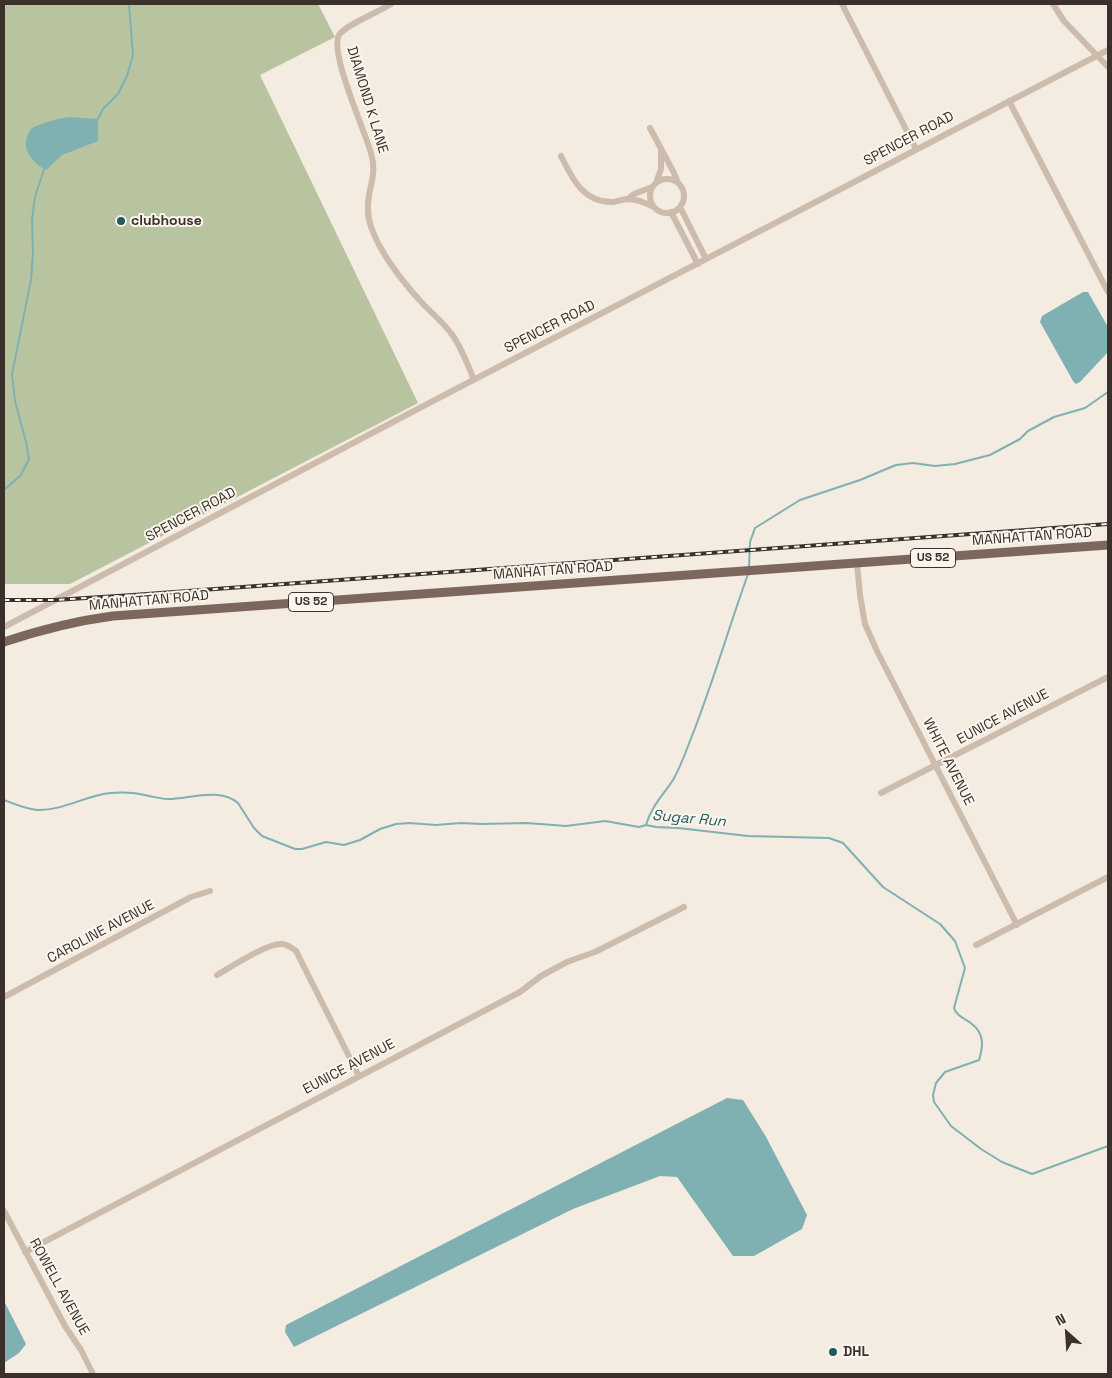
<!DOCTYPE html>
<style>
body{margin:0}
#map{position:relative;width:1112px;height:1378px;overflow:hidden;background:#f4ebe1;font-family:"Space Grotesk",sans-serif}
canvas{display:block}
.frame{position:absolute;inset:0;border:5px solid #3b302b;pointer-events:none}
.north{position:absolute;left:1042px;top:1308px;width:50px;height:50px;-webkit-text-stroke:4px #fbf5ee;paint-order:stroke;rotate:334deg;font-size:14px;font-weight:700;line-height:20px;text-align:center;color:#3b302b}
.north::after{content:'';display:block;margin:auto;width:18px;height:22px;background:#3b302b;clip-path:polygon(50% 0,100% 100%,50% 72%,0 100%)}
</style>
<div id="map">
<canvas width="1112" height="1378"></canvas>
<div class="frame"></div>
<div class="north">N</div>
</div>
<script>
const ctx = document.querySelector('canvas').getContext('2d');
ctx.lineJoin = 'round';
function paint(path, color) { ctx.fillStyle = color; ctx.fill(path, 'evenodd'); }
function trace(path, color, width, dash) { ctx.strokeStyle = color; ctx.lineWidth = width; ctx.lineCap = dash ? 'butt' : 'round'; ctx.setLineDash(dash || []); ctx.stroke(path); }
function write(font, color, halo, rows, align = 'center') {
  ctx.font = font + ' "Space Grotesk",sans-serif'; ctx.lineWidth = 4; ctx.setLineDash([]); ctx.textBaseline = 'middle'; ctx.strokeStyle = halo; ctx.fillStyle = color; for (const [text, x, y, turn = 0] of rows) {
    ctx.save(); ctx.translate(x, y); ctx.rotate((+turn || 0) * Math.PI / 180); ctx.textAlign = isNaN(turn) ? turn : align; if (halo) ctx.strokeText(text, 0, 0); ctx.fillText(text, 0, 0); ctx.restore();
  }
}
paint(new Path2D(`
 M4,4H318L335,37L260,75L418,403L70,584H4Z`), '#b8c4a0');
paint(new Path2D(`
 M69,117L98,119V141L62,155L46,170L44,169C33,162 22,150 27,137C28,135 29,131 31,129C38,124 60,118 69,117Z
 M1083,292H1088L1108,327V352L1080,382L1076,384L1073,381L1040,322L1042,316Z
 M727,1098L743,1100L765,1135L807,1215L802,1229L754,1256H733L677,1177L660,1176L573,1209L294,1347L285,1332L286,1325Z
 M4,1301L26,1344L19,1353L4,1363Z`), '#7fb0b2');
trace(new Path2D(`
 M98,119L103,109L118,94L127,76L133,55L129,4
 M4,490L21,475L29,459L26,442L15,401L12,374L31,280L33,253L32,220L35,197L44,169
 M749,567L750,542L755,528L800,500L860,480L896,465L913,463L935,466L955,464L990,455L1020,439L1028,431L1054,417L1085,408L1108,392
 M4,800C14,804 26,809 37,810C63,811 86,795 111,793C124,792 137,793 149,796C155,797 162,799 168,799C189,799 220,787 238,803L254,828L262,836L295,849H302L326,842L344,845L360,840L380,829L396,824L409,823L436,825L461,823L481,824L527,823L566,826L605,821L639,827L646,825L656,827L678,828L748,836L829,838L843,843L883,887L940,924L955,941L965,968L954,1008C957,1017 965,1018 972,1024C985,1034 983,1047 979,1060L945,1072L936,1083L933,1095L934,1102L951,1126L981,1149L1002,1162L1032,1174L1108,1146
 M646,825C651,807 663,795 673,780C680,768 685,754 690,741C712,686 728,630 748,574`), '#7fb0b2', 2);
trace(new Path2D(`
 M391,4C379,12 345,25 339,35C329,52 365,131 371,153C378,177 367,188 368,209C368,222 373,233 379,245C391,267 407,287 424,305C434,315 445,324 453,336C462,349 468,365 474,380
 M842,4L916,149
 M1053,4L1064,21L1108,67
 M1009,101L1108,292
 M650,128L674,173L678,183
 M561,156C572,178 583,203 613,202C618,201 623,199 628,199C636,199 646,203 654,207
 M650 196a17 17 0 1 1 34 0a17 17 0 1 1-34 0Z
 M656,183L661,169V150
 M628,199L634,194L652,187
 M680,207L706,259
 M671,212L698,264
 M857,563L860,595L865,624L877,651L1017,925
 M4,627L431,402L1108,50
 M881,793L1108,677
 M976,945L1108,877
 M217,975C231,967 267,943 282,944C287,944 292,948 296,951L359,1076
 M4,997L191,897L210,891
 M4,1211L65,1326L81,1350L93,1374
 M25,1252L520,992L541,976L567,962L595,952L684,907`), '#cdbbac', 6);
trace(new Path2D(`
 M4,642C40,630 75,621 113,616L1108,545`), '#7d675c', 9);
const rail = new Path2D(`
 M4,600H55L133,595L1108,524`);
trace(rail, '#3b302b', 4);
trace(rail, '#fbf5ee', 2, [5.5]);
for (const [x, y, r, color] of [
 [121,221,5,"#1f5a5e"],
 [833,1352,5,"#1f5a5e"]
]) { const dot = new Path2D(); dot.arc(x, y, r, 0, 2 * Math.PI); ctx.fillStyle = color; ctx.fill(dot); trace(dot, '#fbf5ee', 2); }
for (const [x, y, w] of [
 [933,558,45],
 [311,602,45]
]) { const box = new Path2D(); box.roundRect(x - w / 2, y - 9.5, w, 19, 4); ctx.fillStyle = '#fbf5ee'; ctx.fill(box); trace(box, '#3b302b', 1); }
write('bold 12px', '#3b302b', null, [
 ["US 52",933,558],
 ["US 52",311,602]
]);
write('14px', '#3b302b', '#fbf5ee', [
 ["DIAMOND K LANE",367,100,73],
 ["SPENCER ROAD",909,139,-28],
 ["SPENCER ROAD",550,327,-27],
 ["SPENCER ROAD",191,515,-28],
 ["MANHATTAN ROAD",1032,537,-4],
 ["MANHATTAN ROAD",553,571,-4],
 ["MANHATTAN ROAD",149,601,-5],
 ["EUNICE AVENUE",1003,717,-28],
 ["WHITE AVENUE",948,762,63],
 ["CAROLINE AVENUE",101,932,-28],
 ["EUNICE AVENUE",349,1067,-28],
 ["ROWELL AVENUE",59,1287,61]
]);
write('bold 14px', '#3b302b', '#fbf5ee', [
 ["clubhouse",131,221],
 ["DHL",843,1352]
], 'left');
write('italic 15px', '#1f5a5e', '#fbf5ee', [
 ["Sugar Run",689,819,5]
]);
</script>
